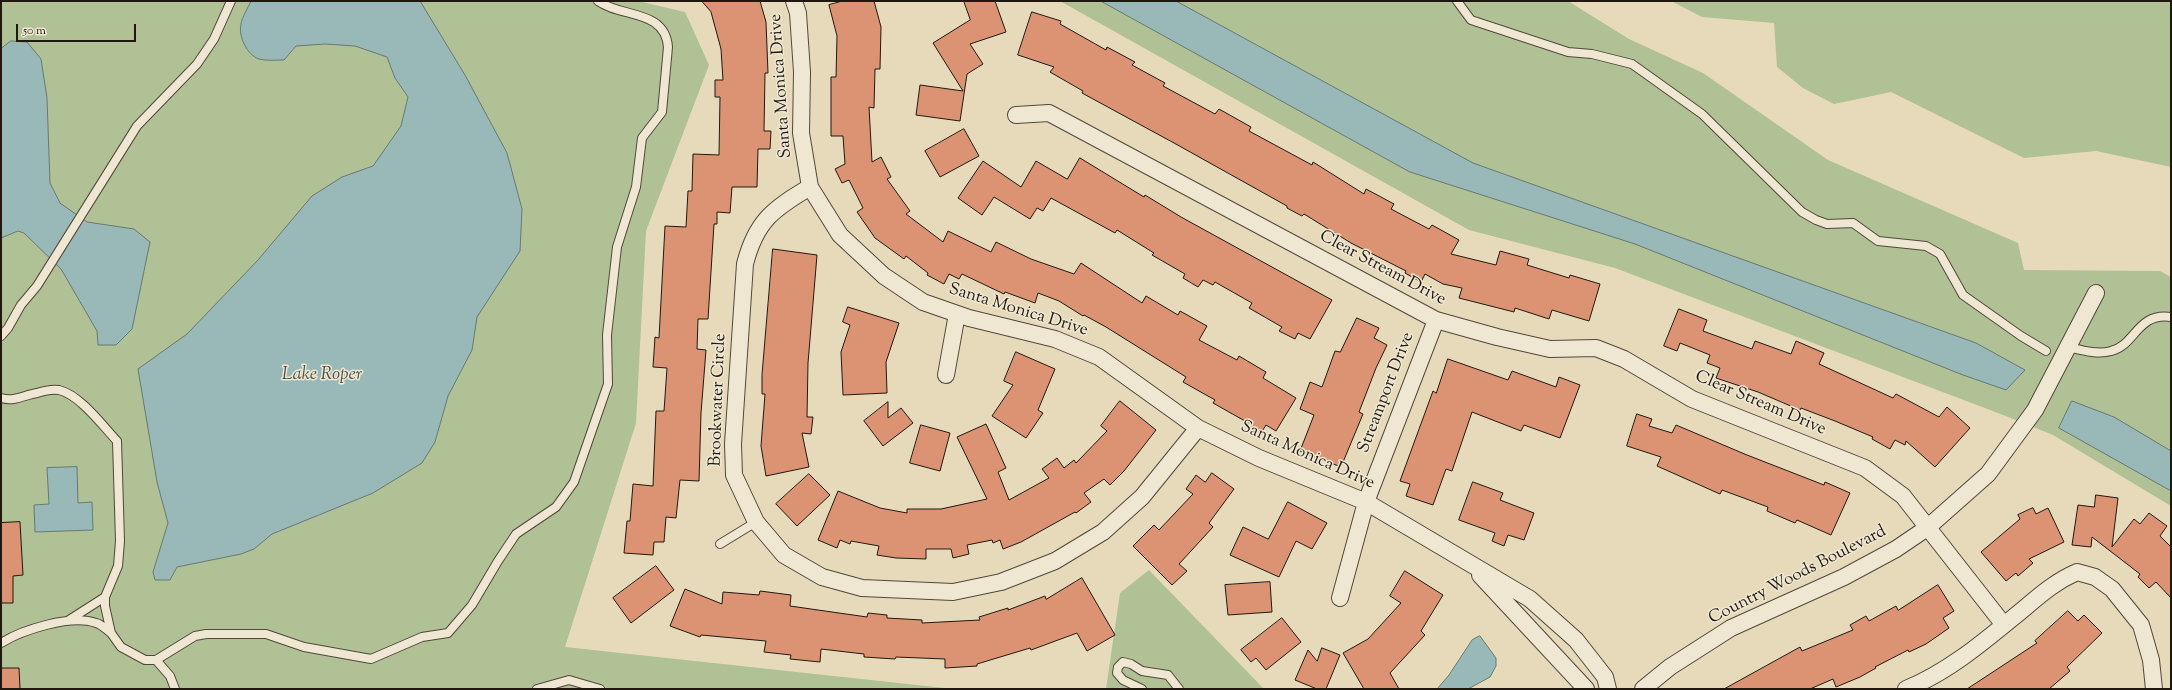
<!DOCTYPE html>
<style>
body{margin:0}
#map{position:relative;width:2172px;height:690px;overflow:hidden;background:#e7daba;font-family:"Sorts Mill Goudy",serif}
canvas{display:block}
.frame{position:absolute;inset:0;border:2px solid #20180f;pointer-events:none}
.scale{position:absolute;left:16px;top:24px;width:120px;height:18px;box-sizing:border-box;border:2px solid #20180f;border-top:0;padding-left:5px;font-size:12px;line-height:14px;white-space:nowrap;color:#20180f;-webkit-text-stroke:3px #efe7d2;paint-order:stroke}
</style>
<div id="map">
<canvas width="2172" height="690"></canvas>
<div class="frame"></div>
<div class="scale">50 m</div>
</div>
<script>
const ctx = document.querySelector('canvas').getContext('2d');
ctx.lineJoin = 'round';
function paint(path, color) { ctx.fillStyle = color; ctx.fill(path, 'evenodd'); }
function trace(path, color, width, dash) { ctx.strokeStyle = color; ctx.lineWidth = width; ctx.lineCap = dash ? 'butt' : 'round'; ctx.setLineDash(dash || []); ctx.stroke(path); }
function write(font, color, halo, rows, align = 'center') {
  ctx.font = font + ' "Sorts Mill Goudy",serif'; ctx.lineWidth = 3; ctx.setLineDash([]); ctx.textBaseline = 'middle'; ctx.strokeStyle = halo; ctx.fillStyle = color; for (const [text, x, y, turn = 0] of rows) {
    ctx.save(); ctx.translate(x, y); ctx.rotate((+turn || 0) * Math.PI / 180); ctx.textAlign = isNaN(turn) ? turn : align; if (halo) ctx.strokeText(text, 0, 0); ctx.fillText(text, 0, 0); ctx.restore();
  }
}
paint(new Path2D(`
 M1,1H638L685,12L709,65L646,231L636,423L565,647L954,689H1Z
 M1060,1H1568L1629,39L1703,73L1828,160L2018,243L2024,270L2160,271L2171,277V506L2053,435L1998,413L1615,268L1469,230Z
 M1671,1H2171V167L2096,151L2024,158L1891,92L1834,104L1803,88L1777,67L1774,23L1702,17Z
 M1149,570L1264,689H1106L1120,593Z`), '#afc195');
const water = new Path2D(`
 M251,1H420L465,75L507,153L522,209L520,251L477,317L472,350L448,396L435,442L422,463L373,493L272,534L254,549L241,554L177,567L170,580H155L153,572L168,523L157,482L138,369L187,334L258,260L312,196L342,177L373,166L401,126L408,97L395,78L387,57L355,46L325,44L296,46L284,60C275,60 267,61 259,59C247,55 238,36 241,24C242,17 248,8 251,1Z
 M1101,1H1176L1473,163L1976,343L2025,370L2006,390L1963,375L1635,244L1410,172Z
 M11,41L27,42L41,59L47,98L50,183L60,203L87,222L134,229L150,242L132,329L116,345H98L97,331L61,269L24,233L18,231L1,238V49Z
 M2072,401L2114,417L2171,451V491L2059,428Z
 M77,467L78,503L92,502L93,530L35,532L34,505L49,504L47,468Z
 M1480,636L1496,658V666L1490,677L1468,689H1437L1449,675L1472,640Z`);
paint(water, '#99b9b8');
trace(water, '#697974', 1);
const building = new Path2D(`
 M702,1H760L766,22L768,73H765L764,131H771L770,149H758L757,187H732L730,213L717,212V224H714L708,319H698L697,349L706,350L701,413L699,481L680,480L676,518L666,517L664,542H654L653,555L624,553L627,521H630L633,484L653,486L656,411H664L667,368L653,367L655,337L659,338L665,226L686,227L688,191H692L693,154L719,155L720,97H715V80H723L721,49L711,12Z
 M843,1H874L881,27L880,69H875L874,108L869,107L872,162L881,157L891,177L887,179L910,211L906,214L943,242L948,231L991,252L996,242L1031,259L1074,274L1081,263L1142,303L1146,296L1178,315L1180,311L1207,326L1199,340L1237,360L1239,356L1266,372L1263,378L1296,398L1276,431L1266,425L1261,433L1244,424L1245,421L1213,403L1215,400L1183,382L1186,377L1106,327L1084,315L1083,316L1059,301L1038,293L1035,303L1005,292L1004,294L962,274L959,279L949,274L944,284L927,275L928,273L906,256L904,259L875,238L857,212L863,208L849,180L842,183L835,169L845,164L843,136H831V77H836L837,36L829,5Z
 M964,1H995L1006,32L970,44L983,64L967,74L960,121L916,115L920,85L963,91L933,43L970,20Z
 M1032,12L1061,21L1060,24L1106,50L1107,47L1135,62L1132,65L1165,83L1163,86L1215,114L1219,109L1251,127L1249,131L1312,165L1313,162L1364,194L1366,189L1394,204L1391,209L1429,229L1432,225L1459,240L1451,254L1496,265L1500,251L1529,259L1527,265L1569,278L1570,275L1600,284L1589,321L1552,310L1549,319L1515,308L1514,312L1459,298L1462,288L1443,284L1425,274L1421,282L1405,273L1406,271L1351,243L1304,214L1302,216L1287,208V206L1174,143L1082,93L1083,91L1050,72L1054,67L1018,55Z
 M964,129L979,156L940,177L925,151Z
 M1080,158L1144,197L1145,195L1181,217L1332,300L1310,339L1298,333L1295,339L1279,331L1282,327L1249,308L1252,303L1215,282L1213,285L1203,280L1198,287L1183,278L1185,274L1152,255L1154,253L1117,230L1115,233L1051,198L1043,211L1037,208L1030,219L994,197L982,215L958,198L983,161L1021,187L1036,161L1067,179Z
 M773,249L817,255L808,363L807,417H813L811,434L802,433L809,467L766,476L761,446L765,394H762V375Z
 M848,307L899,323L886,362L887,393L843,395L841,352L850,325L843,322Z
 M1679,309L1707,320L1703,331L1752,349L1755,341L1791,354L1796,341L1824,353L1819,364L1893,398L1896,394L1939,417L1947,407L1970,428L1935,467L1906,441L1905,445L1895,440L1890,449L1872,439L1873,437L1835,421L1801,408L1800,410L1758,392L1716,378L1720,368L1707,363L1710,355L1680,343L1677,351L1664,346Z
 M1357,318L1379,328L1374,338L1387,345L1376,368L1359,412L1363,414L1341,467L1300,451L1314,415L1300,409L1310,382L1322,387L1335,351L1340,352Z
 M1016,352L1055,369L1038,410L1043,413L1026,438L992,416L1013,385L1004,381Z
 M1448,359L1508,380L1512,371L1556,387L1559,377L1580,385L1560,438L1524,425L1521,431L1472,412L1452,471L1446,469L1433,505L1406,496L1410,484L1400,481L1433,391L1436,393Z
 M1120,401L1156,430L1124,471L1110,485L1104,479L1084,493L1091,502L1076,513L1075,512L1021,542L1003,549L1000,540L993,543L992,540L967,545L969,554L953,558L951,549H926V559L896,558L877,555L879,546L851,541L850,544L840,540L837,548L818,540L838,491L880,508L907,513V509H941L987,499L957,437L986,424L1006,468L998,472L1009,500L1049,478L1042,469L1057,458L1064,468L1074,460L1076,463L1107,431L1101,426Z
 M888,402V418L901,408L913,423L883,446L864,421Z
 M1637,414L1652,419L1649,426L1672,433L1676,425L1747,455L1824,485L1825,482L1850,493L1831,535L1797,520L1795,523L1767,511L1768,507L1722,490L1720,494L1657,466L1661,457L1627,446Z
 M921,425L950,433L940,471L910,463Z
 M1212,473L1234,489L1209,523L1213,527L1179,564L1187,571L1172,585L1133,546L1154,525L1159,530L1193,494L1186,489L1196,475L1205,482Z
 M809,474L830,495L797,526L776,504Z
 M1473,482L1503,493L1500,500L1534,513L1524,540L1508,535L1504,546L1492,541L1495,533L1459,520Z
 M2096,495L2118,498L2112,547L2134,519L2140,524L2149,513L2167,526L2160,536L2171,547V598L2156,582L2149,588L2138,577L2140,574L2092,537L2091,547L2072,545L2078,505L2094,507Z
 M1288,502L1327,523L1312,549L1296,541L1279,577L1230,555L1243,527L1268,539Z
 M2033,508L2036,514L2048,508L2064,542L2029,559L2033,563L2018,576L2016,573L2006,581L1981,552L2020,519L2018,515Z
 M20,522L23,575L13,576V603H1V523Z
 M656,566L674,590L631,623L613,598Z
 M1405,571L1443,595L1421,631L1425,635L1390,673L1399,689H1364L1343,653L1368,639L1401,603L1390,596Z
 M1082,578L1115,635L1087,651L1077,633L1031,650L1030,648L977,664V666L945,668V659L896,657L895,659L864,657V654L821,649L820,662L790,659L791,655L764,652L766,641L701,635L700,637L670,626L685,589L722,604L723,592L759,595L760,591L791,595L790,606L867,617L868,613L887,615V618L922,620V623L980,620L979,617L1008,608V610L1045,596L1046,599Z
 M1270,582L1272,612L1228,615L1225,585Z
 M1938,585L1954,611L1943,618L1949,628L1926,644L1909,652L1908,650L1875,667L1876,668L1860,677L1836,687L1833,679L1810,689H1724L1800,647L1802,651L1853,630L1850,625L1866,616L1869,621L1896,606L1898,610Z
 M2068,611L2078,621L2084,615L2102,633L2067,667L2070,671L2049,689H1967L2037,643L2035,641Z
 M1282,618L1301,642L1266,670L1256,658L1251,662L1241,650Z
 M1322,648L1340,655L1326,689H1317L1295,680L1308,650L1317,661Z
 M1,668H19L20,689H1Z`);
paint(building, '#dc9373');
trace(building, '#20180f', 1);
const service = new Path2D(`
 M1457,1L1471,20L1568,52L1592,54L1632,64L1702,114L1802,212L1816,220L1827,224L1853,223L1878,241L1926,246L1940,254L1963,295L2021,336L2046,351
 M1,336L8,328L21,305L37,286L137,126L197,64L214,39L231,1
 M2068,347C2081,350 2098,355 2111,351C2135,346 2137,312 2171,317
 M1,398C15,402 24,395 37,393C43,391 53,389 59,390C80,395 102,425 117,441L120,541L118,566L105,597V606L111,633L121,647L145,660H156L170,676L175,689
 M720,544L756,522
 M69,620L105,597
 M1,643C22,630 71,614 96,623C101,624 107,630 111,633
 M156,660L195,636L206,634H266L304,647L371,659L422,637L448,633L472,605L498,561L516,534L556,507L574,482L608,384L607,335L617,247L636,187L642,138L662,112L668,47C665,9 621,18 598,1
 M537,689L569,680L600,689
 M1142,689L1123,680L1117,673L1118,667L1123,662L1131,664L1142,671L1168,675L1179,689`);
const minor = new Path2D(`
 M794,1L798,13L802,72L801,133L810,187L840,235L884,276L923,302L969,318L1055,339L1099,357L1198,428L1259,458L1366,502L1530,599L1576,640L1605,677L1608,689
 M1016,115L1049,113L1436,320L1497,337L1550,349L1596,348L1624,359L1692,399L1865,468L1903,496L2004,625
 M810,187C773,209 756,221 745,264L733,444L734,475L756,522L784,555L822,577L862,588L953,592L1001,582L1055,561L1103,532L1142,497L1198,428
 M946,375L957,314
 M1480,575L1586,689
 M1340,598L1366,502L1436,320
 M1643,689L1670,667L1731,628L1844,577L1896,549L1927,528L1988,474L2035,410L2096,293
 M1906,689C1946,673 1981,644 2015,616C2036,599 2052,583 2077,572L2095,577L2112,589L2141,625L2151,660L2154,689`);
trace(service, '#52483a', 10);
trace(minor, '#52483a', 18);
trace(service, '#efe7d2', 8);
trace(minor, '#efe7d2', 16);
write('17px', '#20180f', '#efe7d2', [
 ["Santa Monica Drive",782,86,-94],
 ["Clear Stream Drive",1382,269,28],
 ["Santa Monica Drive",1018,311,17],
 ["Streamport Drive",1387,393,-69],
 ["Brookwater Circle",719,400,-88],
 ["Clear Stream Drive",1760,404,23],
 ["Santa Monica Drive",1307,456,24],
 ["Country Woods Boulevard",1798,576,-27]
]);
write('italic 18px', '#4a504a', '#efe7d2', [
 ["Lake Roper",322,376]
]);
</script>
